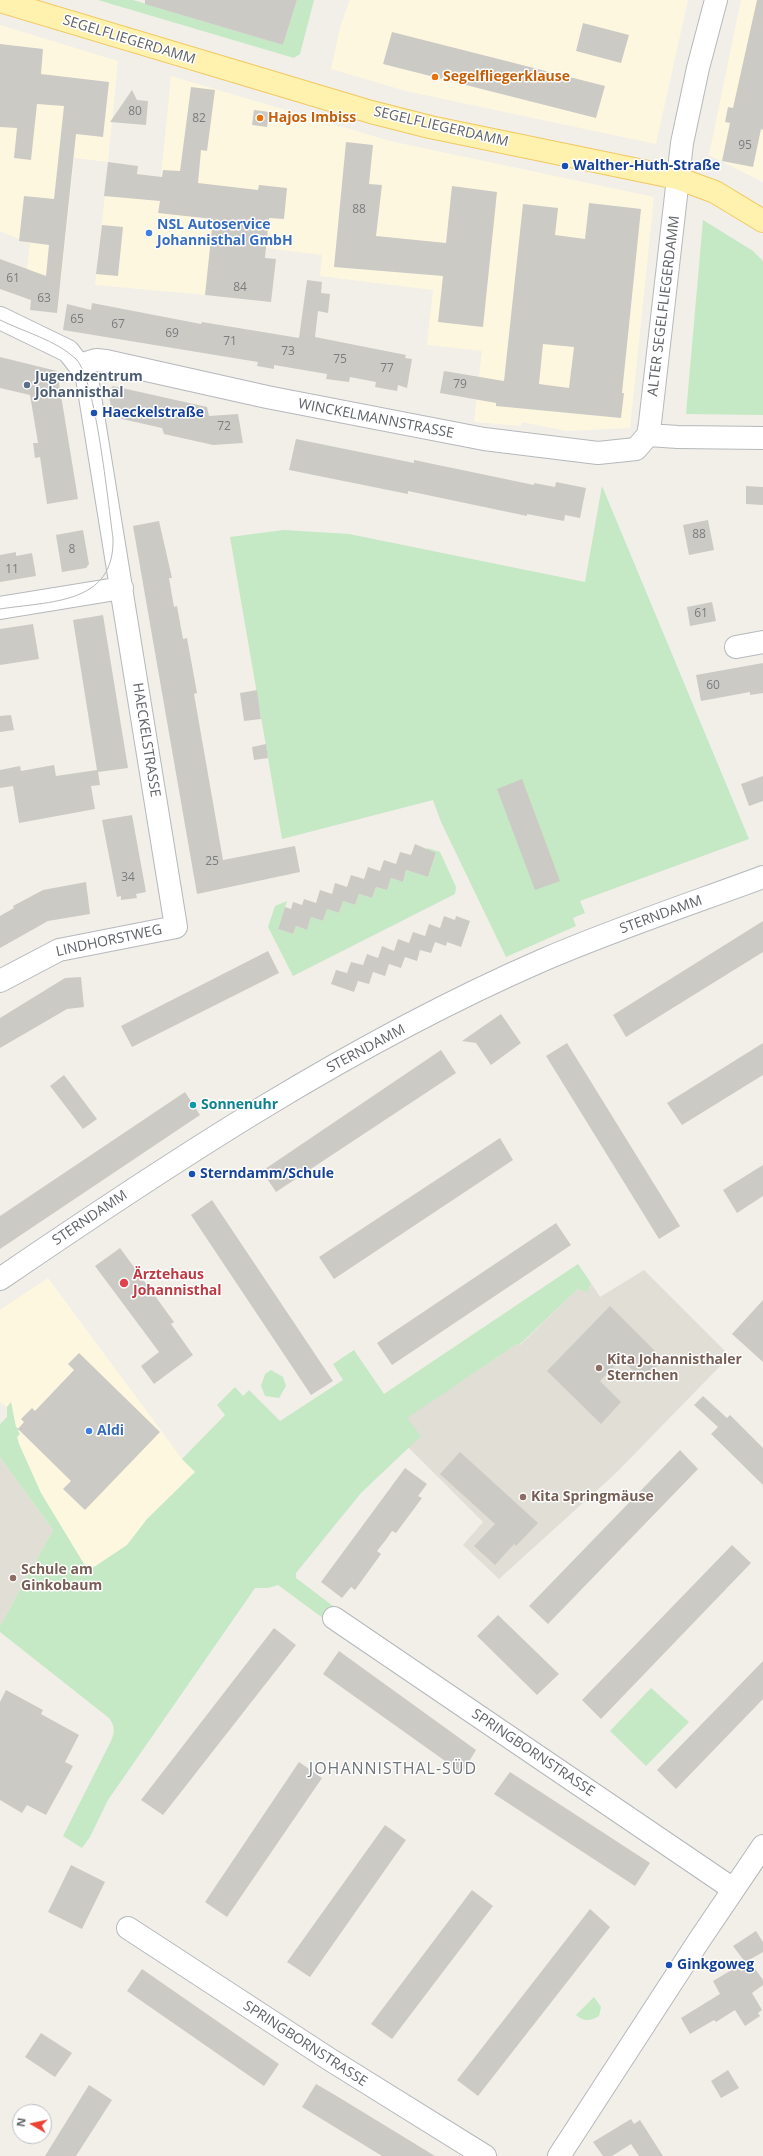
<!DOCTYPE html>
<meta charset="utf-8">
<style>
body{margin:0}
#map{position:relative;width:763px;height:2156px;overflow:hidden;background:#f1efe8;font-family:"Open Sans",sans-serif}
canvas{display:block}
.north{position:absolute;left:12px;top:2104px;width:40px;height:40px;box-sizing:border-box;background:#fff;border:1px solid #bfc1c3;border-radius:50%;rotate:279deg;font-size:11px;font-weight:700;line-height:16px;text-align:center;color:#5f6368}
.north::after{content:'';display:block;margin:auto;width:14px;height:18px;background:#ea4335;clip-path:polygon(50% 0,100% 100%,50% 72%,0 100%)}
</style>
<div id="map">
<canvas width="763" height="2156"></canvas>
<div class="north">N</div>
</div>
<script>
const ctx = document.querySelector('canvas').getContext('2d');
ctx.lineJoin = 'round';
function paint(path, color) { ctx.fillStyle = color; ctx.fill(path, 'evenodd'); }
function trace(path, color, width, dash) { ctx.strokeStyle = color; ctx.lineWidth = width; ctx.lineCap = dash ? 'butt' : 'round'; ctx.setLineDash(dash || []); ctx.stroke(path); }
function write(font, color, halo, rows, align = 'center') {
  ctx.font = font + ' "Open Sans",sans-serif'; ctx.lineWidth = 3; ctx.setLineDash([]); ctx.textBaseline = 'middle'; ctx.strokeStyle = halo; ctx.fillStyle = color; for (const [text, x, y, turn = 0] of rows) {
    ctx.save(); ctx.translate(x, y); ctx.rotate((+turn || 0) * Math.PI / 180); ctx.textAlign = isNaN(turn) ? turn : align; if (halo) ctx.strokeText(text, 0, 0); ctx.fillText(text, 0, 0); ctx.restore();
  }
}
paint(new Path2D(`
 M350,0H688L656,144L406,91L331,69L341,24Z
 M741,0H763V182L709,155Z
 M0,25L118,61L108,162L74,158L61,280L26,276L30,244L0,231Z
 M171,76L390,141L654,197L630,428L567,431L522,422L521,426L474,422L482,351L427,345L433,290L320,276L322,255L266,248L261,300L95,285L108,169L161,177Z
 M48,1278L182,1459L195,1472L147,1519L127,1545L94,1567H88L84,1564L41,1493L19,1444L11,1402L7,1407L0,1402V1310Z`), '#fef7e0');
paint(new Path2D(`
 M644,1270L726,1352L728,1358L616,1473L499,1579L463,1545L483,1522L407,1446L400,1416L466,1378L517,1344L520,1345L578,1289L590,1288L591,1283L600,1297Z
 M0,1457L53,1530L0,1626Z`), '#e1ded6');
paint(new Path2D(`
 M98,0H133L283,45L297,0H314L300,54L294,58Z
 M703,220L753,251L763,261V415L686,414Z
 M602,486L749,839L580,901L585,913L573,918L576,926L506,957L441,822L433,800L282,839L230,537L284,530L349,534L585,582Z
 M427,848L440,852L456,887L455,894L293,976L268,927L275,906L287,901L278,929L293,934L296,926L307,930L311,917L323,921L327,909L339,913L343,901L355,905L359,894L372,898L376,887L387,890L391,878L403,882L406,870L428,877L436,854L427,850Z
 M578,1264L591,1283L588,1292L578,1289L519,1345L517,1344L407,1418L421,1436L361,1493L296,1573V1578L337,1609L327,1621L278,1585L268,1588H255L108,1800L90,1837L82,1848L63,1836L111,1741C115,1732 115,1726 109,1718L0,1632V1626L53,1530L0,1457V1424L7,1417V1407L11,1402L16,1427L19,1429L18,1431L20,1434L17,1437L19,1444L41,1493L84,1564L88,1567H94L127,1545L147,1519L195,1472L182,1459L225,1415L217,1405L235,1387L243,1396L249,1390L280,1421L343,1380L333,1364L354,1350L384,1394Z
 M271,1370L283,1377L286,1386L279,1398L265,1396L261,1386L265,1374Z
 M651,1688L689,1722L646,1766L610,1731Z
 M594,1997L601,2007L599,2016C590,2021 584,2022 576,2015Z`), '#c5e8c5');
paint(new Path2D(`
 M145,0H297L283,45L145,4Z
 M757,0H763V130L761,129L753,167L722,161L730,123L725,122L728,107L733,108Z
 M583,23L629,35L621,63L576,51Z
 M392,32L605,86L596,118L383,64Z
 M0,44L43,49L41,74L109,82L103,137L76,134L57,313L30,310L31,300L0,289V259L46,276L49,245L19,241L24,196L54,199L64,106L37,104L31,160L14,158L17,128L0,127Z
 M191,87L215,90L207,151L201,150L198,183L258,190L259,185L287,188L284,219L269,218L265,258L276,259L271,302L205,295L213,219L158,213L160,201L104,196L108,162L138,166L137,174L162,177L163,170L180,171Z
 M132,90L137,100L148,101L146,125L110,122Z
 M254,110L269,112L267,127L252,125Z
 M346,142L373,145L369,184L382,185L376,236L446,243L452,186L497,192L483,327L438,322L443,276L334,267Z
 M589,203L641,209L622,393H624L621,418L496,406V403L440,393L444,371L504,381L523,204L558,208L555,235L585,239ZM543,344L574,347L569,388L539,384Z
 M102,225L123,227L118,276L96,274Z
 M307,280L322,282L321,293L330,294L328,313L318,311L315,337L406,355L405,358L412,359L407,388L398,385L397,391L375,387L376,382L350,377L349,382L326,379L327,374L274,365V369L257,366L258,362L63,330L67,304L91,310L92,303L201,324L202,322L299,338Z
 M0,357L57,371L78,499L47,504L40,457L35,458L33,443H38L30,395L0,388Z
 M113,386L207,407L209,416L238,414L243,443L213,445L164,434L162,428L113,417L108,391Z
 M296,439L414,463V460L534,485V483L555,487L556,482L586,488L580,518L565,515L564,521L527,514V516L408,491V494L289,470Z
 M746,486L763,487V505L746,504Z
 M708,520L714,550L689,555L683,525Z
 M159,521L172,578H169L174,607L177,606L183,639L187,638L197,693L194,694L223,860L295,846L300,872L197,894L133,526Z
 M83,530L89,564L86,568L62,572L56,535Z
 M16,552V556L32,553L36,576L0,582V555Z
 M712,602L716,621L690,626L687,607Z
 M103,615L128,768L98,772L100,785L91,786L95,809L19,823L13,786L0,788V770L20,766L21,771L54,765L56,776L97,770L73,620Z
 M33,624L39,659L0,665V629Z
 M763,663V693L750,695V692L701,701L696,675Z
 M257,690L261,719L244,721L240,693Z
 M11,715L14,730L0,732V716Z
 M266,744L268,758L254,760L252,747Z
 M763,776V801L749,806L741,784Z
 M522,779L560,881L535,890L497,789Z
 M132,815L146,892L136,894L137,898L121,900V896L117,897L102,820Z
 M415,844L436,853L428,877L406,870L403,882L391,878L387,890L376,887L372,898L359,894L355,905L343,901L339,913L327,909L323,921L311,917L307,930L296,926L293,934L278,929L285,907L291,909L293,902L302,905L304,899L316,903L320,890L332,894L335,883L347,887L351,875L364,879L368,867L380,871L384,860L396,864L400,852L411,855Z
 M86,882L90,914L48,921L0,948V916L14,908L13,906L43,890Z
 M444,916L455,920L456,916L470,921L461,947L447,942L446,946L435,942L431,953L420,950L417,961L405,957L401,968L389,964L385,976L373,972L369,984L358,981L354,992L331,984L336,970L347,973L351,962L363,965L367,954L378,958L382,946L394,951L398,939L409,943L413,932L425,936L429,924L440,928Z
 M763,921V952L626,1037L613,1015Z
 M268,951L279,973L132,1047L121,1026Z
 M81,977L84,1007L67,1009L0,1048V1018L65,978Z
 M501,1014L521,1043L491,1065L476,1043L462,1041Z
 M567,1043L680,1226L659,1239L546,1056Z
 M763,1043V1075L682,1125L667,1103Z
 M441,1050L456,1073L276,1192L262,1171Z
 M64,1075L97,1119L83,1129L50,1086Z
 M185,1092L200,1115L0,1249V1216Z
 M500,1138L513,1160L334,1279L319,1257Z
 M763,1165V1196L737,1213L723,1190Z
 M212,1200L333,1381L311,1395L191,1215Z
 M556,1223L571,1245L392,1365L377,1343Z
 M120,1248L174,1322L171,1324L193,1355L154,1384L141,1366L159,1352L95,1266Z
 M763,1300V1362L732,1334Z
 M610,1306L663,1359L643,1381L621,1359L600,1381L621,1402L601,1424L547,1371Z
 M79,1353L160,1432L85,1510L63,1489L71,1481L18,1429L24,1422L21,1419L32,1408L35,1411L74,1370L68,1364Z
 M703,1396L727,1418L730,1415L763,1448V1485L711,1434L718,1427L694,1405Z
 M680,1450L698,1469L548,1624L529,1606Z
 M460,1452L538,1523L516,1546L514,1544L495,1565L474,1546L495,1524L440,1474Z
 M405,1468L427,1484L418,1496L422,1498L396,1533L392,1531L385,1541L377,1551L381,1554L355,1590L351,1587L342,1598L321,1582Z
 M732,1545L751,1563L601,1719L582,1700Z
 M498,1615L559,1674L537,1695L477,1636Z
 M274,1628L296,1645L163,1815L141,1800Z
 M339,1651L476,1750L462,1773L323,1674Z
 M763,1661V1699L676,1789L657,1770Z
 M6,1690L43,1710L41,1714L79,1735L65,1762L73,1766L46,1815L27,1805L22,1813L0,1800V1702Z
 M299,1762L322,1778L227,1917L205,1902Z
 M510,1772L650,1863L635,1886L494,1794Z
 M385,1825L406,1840L310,1977L287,1962Z
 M71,1865L105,1882L82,1929L48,1912Z
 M472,1890L493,1906L392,2039L371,2024Z
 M590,1909L610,1927L478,2096L457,2080Z
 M756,1931L763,1942V1952L749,1960L763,1980V1985L752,1993L762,2010L758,2013L760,2016L745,2026L735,2010L716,2022L714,2020L690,2034L681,2018L720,1994L713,1981L745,1962L733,1946Z
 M142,1969L279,2064L264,2086L127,1991Z
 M41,2033L72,2053L55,2077L25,2057Z
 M728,2070L739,2088L721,2098L711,2081Z
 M316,2084L335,2095L435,2156H382L302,2107Z
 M89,2085L112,2100L76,2156H45Z
 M631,2119L634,2124L640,2120L663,2156H639L631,2144L612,2156H603L593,2142Z`), '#cccac5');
const minor = new Path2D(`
 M0,318L68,351L79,365L87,378L176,927L59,950L0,981
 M79,365L96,360L106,361L267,397L484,439L598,453L636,449L648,435L650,423L682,143L698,68L716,0
 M648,435L678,437L763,438
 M0,608L122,588
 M736,647L763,642
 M0,1279C173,1161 350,1044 543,960C615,929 690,904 763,877
 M334,1618L733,1889
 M128,1928L329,2059L485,2156
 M559,2156L698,1942L763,1846`);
const major = new Path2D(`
 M0,1L371,112L430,127L677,178L715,192L763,221`);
trace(minor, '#b5b8bc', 24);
trace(major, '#f2c960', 24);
trace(minor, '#fff', 22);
trace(major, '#fff2af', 22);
trace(new Path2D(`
 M0,320C24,332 56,340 76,359C96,379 108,504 113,538C115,605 50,601 0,609`), '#b6b7b8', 1);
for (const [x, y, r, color] of [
 [435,77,4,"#e8710a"],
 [260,118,4,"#e8710a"],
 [565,166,4,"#1a4fb4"],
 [149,233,4,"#3f7fe0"],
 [27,385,4,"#5c6f8a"],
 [94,413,4,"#1a4fb4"],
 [193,1105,4,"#0f9aa8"],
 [192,1174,4,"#1a4fb4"],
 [124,1283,5,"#e0444e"],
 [599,1368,4,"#8d6e63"],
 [89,1431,4,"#3f7fe0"],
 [523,1497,4,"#8d6e63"],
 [13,1578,4,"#8d6e63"],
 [669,1965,4,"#1a4fb4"]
]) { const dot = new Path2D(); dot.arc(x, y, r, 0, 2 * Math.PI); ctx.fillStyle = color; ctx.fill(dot); trace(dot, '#fff', 1.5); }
write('12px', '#7a7d7f', null, [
 ["80",135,112],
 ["82",199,119],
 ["95",745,146],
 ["88",359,210],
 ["61",13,279],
 ["84",240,288],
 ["63",44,299],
 ["65",77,320],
 ["67",118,325],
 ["69",172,334],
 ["71",230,342],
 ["73",288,352],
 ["75",340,360],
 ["77",387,369],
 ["79",460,385],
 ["72",224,427],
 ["88",699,535],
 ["8",72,550],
 ["11",12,570],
 ["61",701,614],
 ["60",713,686],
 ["25",212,862],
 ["34",128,878]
]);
write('14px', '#5f6368', '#fff', [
 ["SEGELFLIEGERDAMM",129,40,17],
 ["SEGELFLIEGERDAMM",441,127,13],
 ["ALTER SEGELFLIEGERDAMM",664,306,-83],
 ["WINCKELMANNSTRASSE",376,419,11],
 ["HAECKELSTRASSE",146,740,81],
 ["STERNDAMM",661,915,-20],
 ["LINDHORSTWEG",109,941,-12],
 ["STERNDAMM",366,1049,-28],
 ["STERNDAMM",90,1218,-34],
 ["SPRINGBORNSTRASSE",533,1753,34],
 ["SPRINGBORNSTRASSE",305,2044,33]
]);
write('bold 14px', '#c56008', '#fff', [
 ["Segelfliegerklause",443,77],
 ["Hajos Imbiss",268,118]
], 'left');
write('bold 14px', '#164399', '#fff', [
 ["Walther-Huth-Straße",573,166],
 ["Haeckelstraße",102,413],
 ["Sterndamm/Schule",200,1174],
 ["Ginkgoweg",677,1965]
], 'left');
write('bold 14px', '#366cbe', '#fff', [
 ["NSL Autoservice",157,225],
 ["Johannisthal GmbH",157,241],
 ["Aldi",97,1431]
], 'left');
write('bold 14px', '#4e5e75', '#fff', [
 ["Jugendzentrum",35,377],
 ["Johannisthal",35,393]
], 'left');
write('bold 14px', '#0d838f', '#fff', [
 ["Sonnenuhr",201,1105]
], 'left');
write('bold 14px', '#be3a42', '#fff', [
 ["Ärztehaus",133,1275],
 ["Johannisthal",133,1291]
], 'left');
write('bold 14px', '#785e54', '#fff', [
 ["Kita Johannisthaler",607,1360],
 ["Sternchen",607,1376],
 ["Kita Springmäuse",531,1497],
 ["Schule am",21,1570],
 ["Ginkobaum",21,1586]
], 'left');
ctx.letterSpacing = '1px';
write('16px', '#70757a', '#fff', [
 ["JOHANNISTHAL-SÜD",393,1769]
]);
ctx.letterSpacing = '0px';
</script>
